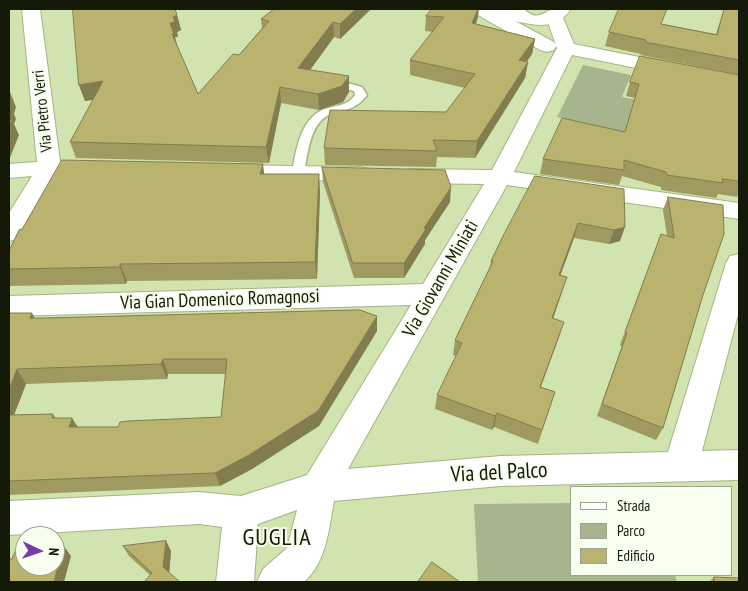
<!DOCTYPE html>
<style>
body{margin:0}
#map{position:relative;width:748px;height:591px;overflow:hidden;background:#d1e4af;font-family:"PT Sans Narrow",sans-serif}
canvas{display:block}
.frame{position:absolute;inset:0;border:10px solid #141a07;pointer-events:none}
.legend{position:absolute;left:570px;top:486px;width:162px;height:90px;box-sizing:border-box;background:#f9ffef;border:1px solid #9da392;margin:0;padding:6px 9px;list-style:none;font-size:15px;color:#141a07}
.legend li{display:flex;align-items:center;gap:10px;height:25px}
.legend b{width:25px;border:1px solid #9da392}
.north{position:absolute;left:15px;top:526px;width:50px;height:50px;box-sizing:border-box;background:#f9ffef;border:1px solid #9da392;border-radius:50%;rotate:93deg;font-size:14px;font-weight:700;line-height:20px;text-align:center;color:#141a07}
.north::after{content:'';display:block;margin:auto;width:18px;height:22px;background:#773bb0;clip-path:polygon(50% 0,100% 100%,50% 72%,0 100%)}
</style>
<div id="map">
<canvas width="748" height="591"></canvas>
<div class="frame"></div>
<ul class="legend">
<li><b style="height:6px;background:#fff"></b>Strada</li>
<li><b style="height:14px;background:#a7b58f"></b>Parco</li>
<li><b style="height:14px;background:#b9b36f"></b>Edificio</li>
</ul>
<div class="north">N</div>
</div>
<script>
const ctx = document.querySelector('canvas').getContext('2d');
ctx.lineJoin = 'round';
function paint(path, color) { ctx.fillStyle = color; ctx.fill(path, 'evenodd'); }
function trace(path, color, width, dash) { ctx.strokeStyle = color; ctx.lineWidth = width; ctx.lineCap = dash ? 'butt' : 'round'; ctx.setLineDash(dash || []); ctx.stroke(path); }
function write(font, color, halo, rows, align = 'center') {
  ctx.font = font + ' "PT Sans Narrow",sans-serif'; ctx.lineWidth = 4; ctx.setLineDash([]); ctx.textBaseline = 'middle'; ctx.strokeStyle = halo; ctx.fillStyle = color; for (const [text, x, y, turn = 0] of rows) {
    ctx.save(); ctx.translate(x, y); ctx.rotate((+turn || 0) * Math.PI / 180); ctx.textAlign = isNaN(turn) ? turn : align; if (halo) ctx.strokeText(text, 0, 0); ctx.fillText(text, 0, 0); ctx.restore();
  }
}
paint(new Path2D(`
 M583,65L631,75L622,97L649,102L655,139L557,117Z
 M572,503V575H675L677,582H478L474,504Z`), '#a7b58f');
const lane = new Path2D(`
 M329,78L362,87L367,95C357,108 349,109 334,113C310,119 308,153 304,173L298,177L294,176L292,173C296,149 301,115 328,108C339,105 348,105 355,95L354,91L325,83L324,81Z`);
const street = new Path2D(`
 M22,9H40L60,161L95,162L103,164L106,169L103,174L95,176L56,175L18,239L9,241V213L32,176L9,178V164L37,162Z
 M481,9H493L554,42L556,45L546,17L549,13L555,12L561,13L574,44L739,77V89L572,55L514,172L739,203V219L507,185L348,469L501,456L668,452L726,263L730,256L739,254V311L702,451L739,450V480L501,486L334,501C329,529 326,563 304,582H257L263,569L287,548L297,510L258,524L254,582H216L222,527L199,524L9,535V501L199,492L241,496L307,475L411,305L9,316V296L423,284L484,184L411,183L403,181L399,176L403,171L411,169L492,170L557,48L556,46L554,50L547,52L540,50L481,17L478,13Z
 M226,165L360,167L368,169L372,174L368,179L360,181L226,179L218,177L214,172L218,167Z`);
const secondary = new Path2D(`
 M463,9H524C537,22 542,12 554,9C558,7 566,9 571,9C557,29 539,26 519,22C501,18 483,17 465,13Z`);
trace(lane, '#a3b582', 3);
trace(street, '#a3b582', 2);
trace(secondary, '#a3b582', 2);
paint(lane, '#fff');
paint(street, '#fff');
paint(secondary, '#fff');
paint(new Path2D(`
 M274,9H371L340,39L334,37L310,70L349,92L343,102L319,110L281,103L269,163L76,158L70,142L93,100L85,101L79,85L177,15L181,30L177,32L178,37H175L177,45L198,94L239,55L262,28L261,19Z
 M724,9H739V75L641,55V54L605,46L609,32L662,24L716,34Z
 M426,16L478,17L476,24L535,39L532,54L526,62H528L525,78L475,158L437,157L436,167L325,165L324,148L446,112L465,88L410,75V60L433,32L425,31Z
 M739,75V192L737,197L718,194L716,198L661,190V187L622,176L619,185L540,174L543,159L625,132L635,98L626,96L630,82Z
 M322,167L450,202L425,240V244L404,278H354L323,182Z
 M264,174L320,191L317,279L127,281L126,284L9,286V251L22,229Z
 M624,189L620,241L609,244L574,238L560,276L562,292L553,319L559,337L541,387L555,392L538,444L494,427L492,430L435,409L437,395L456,356L453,355L455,340L490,268L491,261Z
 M668,197L703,295L663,428L656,440L597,416L622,346L620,345L656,247L667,236L663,210Z
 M9,313L35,318L377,331L319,426L252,469L220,486L9,495ZM168,374H226L221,417L118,427H78L56,418L53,414L14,415L26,384L167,379Z
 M166,541L171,551L169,572L150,575L129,556L123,546Z
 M714,577L739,582H709Z`), '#9f9a5f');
paint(new Path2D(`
 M356,9H371L340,39V24Z
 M478,9H479L478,17L471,38L472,23Z
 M177,15L181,30L177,32L178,37H175L178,49L176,50L170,23L173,17Z
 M333,22L334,37L300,84L298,68Z
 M535,39L532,54L517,76L519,60Z
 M528,62L525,78L475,158L477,141Z
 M349,76V92L343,102L319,110L318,94Z
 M103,81L108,97L85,101L79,85Z
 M280,87L281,103L269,163L266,147Z
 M10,92L16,107L14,114L16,119L14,124L19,135L9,160V96Z
 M263,164L265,181L260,174Z
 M319,174L320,191L317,279L315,262Z
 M451,187L450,202L425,240V244L404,278V263L424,228Z
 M578,223L574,238L555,290L559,275Z
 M625,227L620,241L609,244L614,230Z
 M120,264L127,281L126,284L120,267Z
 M567,277L562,292L548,333L552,318Z
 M32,313L40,328L30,318Z
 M377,316V331L319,426L252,469L220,486L215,473Z
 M564,322L559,337L535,401L540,387Z
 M163,359L168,374L167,379L161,364Z
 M17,369L26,384L9,428V390Z
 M497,413L494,427L492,430L495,416Z
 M72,418L81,432L69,427Z
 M166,541L171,551L169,577L163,567Z
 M63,545L71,556L64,582H54Z`), '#827d4e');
const building = new Path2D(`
 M73,9H175L177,15L173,17L175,22L170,23L174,34H172L198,94L233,54L239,55L269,21L261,19L274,9H356L340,24L333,22L298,68L349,76L342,86L318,94L280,87L266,147L70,142L103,81L79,85Z
 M432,9H478L472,23L535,39L519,60L528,62L477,141L433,140L437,151L324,148L330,110L446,112L475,74L410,60L444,17L426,16Z
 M619,9H667L661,24L717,35L724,9H739V60L645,42L646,40L609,32Z
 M640,56L739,75V181L722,179L723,183L667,175L666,172L624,160V170L543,159L562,118L625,132L639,84L630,82Z
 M9,120H12L9,128Z
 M62,160L263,164L260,174H319L315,262L120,264V267L9,269V251L19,230L22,229Z
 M322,167L445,170L451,187L424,228L426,229L404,263H353Z
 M535,176L624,189L625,227L614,230L578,223L559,275L567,277L552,318L564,322L540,387L555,392L542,430L497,413L495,416L437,395L462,343L455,340L493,261H491L504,234Z
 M668,197L723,205L724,234L703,295L663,428L602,404L627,333L625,332L661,234L674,238Z
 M360,310L377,316L318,411L249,455L215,473L9,481V415L53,414L52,418H72L69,427H118L120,422L128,421L221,417L227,359H163L161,364L17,369L9,390V313H32L30,318Z
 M166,541L163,567L180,582H144L152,573L123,546Z
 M55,545H63L54,582H9V559H12L17,547L25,546V566H55Z
 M432,562L460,582H418Z
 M714,577L739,578V582H715Z`);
paint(building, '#b9b36f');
trace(building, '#827d4e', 1);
write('16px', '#141a07', '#f9ffef', [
 ["Via Pietro Verri",43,111,-96]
]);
write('19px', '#141a07', '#f9ffef', [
 ["Via Giovanni Miniati",441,279,-60],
 ["Via Gian Domenico Romagnosi",220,300,-2]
]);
write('22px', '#141a07', '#f9ffef', [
 ["Via del Palco",499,473,-3]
]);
ctx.letterSpacing = '1px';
write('24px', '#141a07', '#f9ffef', [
 ["GUGLIA",277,538]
]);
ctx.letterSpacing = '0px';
</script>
